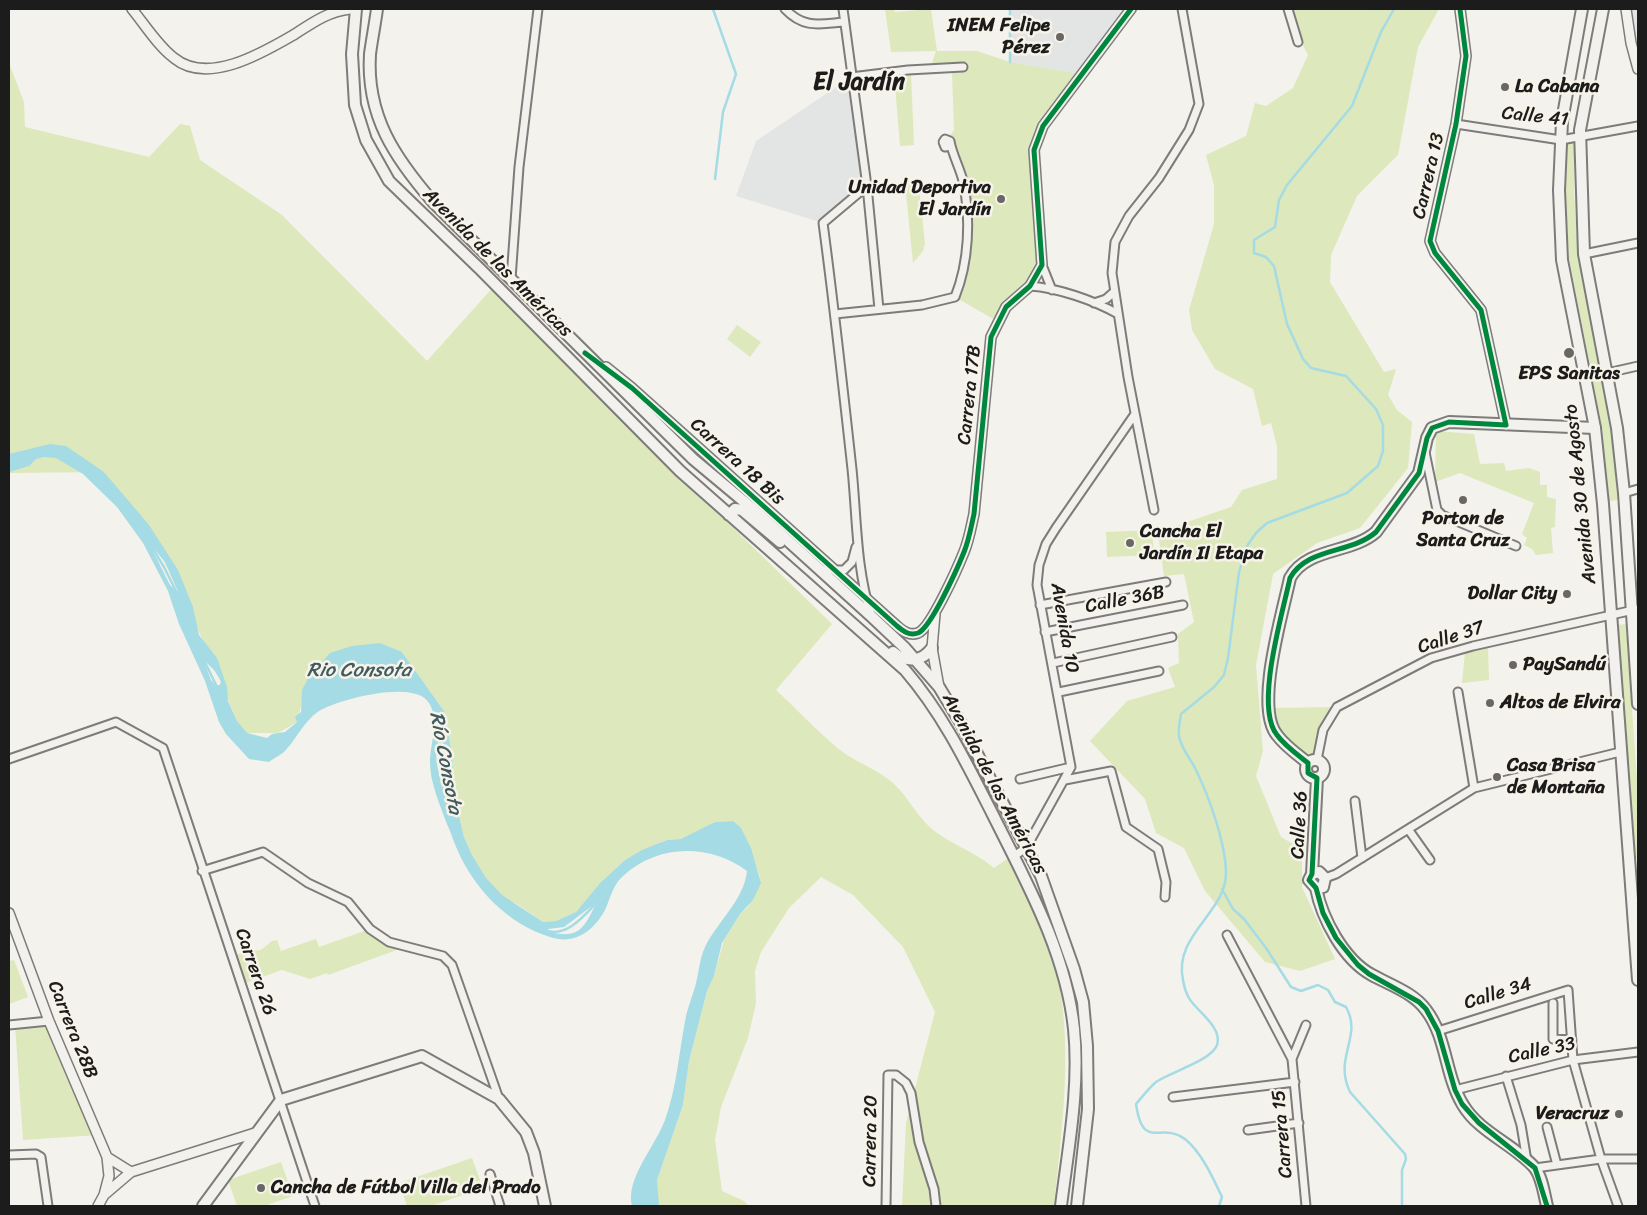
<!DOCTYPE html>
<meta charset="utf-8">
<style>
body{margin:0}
#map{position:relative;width:1647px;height:1215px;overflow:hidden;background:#f4f2ec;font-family:Sriracha,sans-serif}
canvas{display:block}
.frame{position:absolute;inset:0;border:10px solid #1c1c1c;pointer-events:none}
</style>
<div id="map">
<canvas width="1647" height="1215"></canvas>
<div class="frame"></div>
</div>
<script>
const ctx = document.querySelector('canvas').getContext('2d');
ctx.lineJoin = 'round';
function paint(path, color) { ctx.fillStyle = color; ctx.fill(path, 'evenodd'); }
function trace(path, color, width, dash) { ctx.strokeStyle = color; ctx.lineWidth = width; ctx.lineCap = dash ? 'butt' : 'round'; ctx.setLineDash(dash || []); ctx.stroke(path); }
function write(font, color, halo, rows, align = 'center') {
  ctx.font = font + ' Sriracha,sans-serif'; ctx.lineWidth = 5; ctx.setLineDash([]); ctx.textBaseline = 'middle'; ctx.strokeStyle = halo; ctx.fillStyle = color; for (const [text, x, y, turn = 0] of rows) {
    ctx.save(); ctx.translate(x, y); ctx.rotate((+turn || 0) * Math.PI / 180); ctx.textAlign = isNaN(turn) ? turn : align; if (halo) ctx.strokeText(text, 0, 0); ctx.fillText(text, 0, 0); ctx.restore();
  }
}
paint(new Path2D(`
 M1010,9H1131L1082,74L1010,62Z
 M1626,9H1638V69Z
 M851,77L867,186L823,223L736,196L756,141Z`), '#e3e5e5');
paint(new Path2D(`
 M885,9H894L895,12L931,9L937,51H977L1010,62L1082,74L1038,137L1042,265L997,321L955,297L967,251L963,184L948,139L954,130L952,72H929L936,51L891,52Z
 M1283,9H1439L1418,47L1398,155L1357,196L1331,255L1330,282L1384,372L1396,369L1388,395L1397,410L1412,422L1408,468L1360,528L1317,543L1273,574L1256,665L1263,751L1256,776L1281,837L1302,849V887L1335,959L1300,971L1265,962L1205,891L1184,848L1156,833L1145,799L1090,741L1127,701L1175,687L1168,668L1179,663L1178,634L1194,622L1184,574L1164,576L1158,532L1231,507L1242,490L1277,479V446L1271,423L1262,426L1253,389L1215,369L1192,330L1189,310L1214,224V185L1206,155L1246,136L1255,103L1266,106L1293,88L1308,55Z
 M9,63L24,102L25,127L149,157L180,124L190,126L200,160L282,215L427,361L495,285L580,379L832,624L776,690C797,709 825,740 847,755C863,765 879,771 893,783C908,796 916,816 933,830C952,845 976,852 994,868L1007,859C1028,896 1053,948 1060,989C1072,1060 1061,1136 1054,1206H902L906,1123L935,1012L903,947L853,895L821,877L789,908L761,952L755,971L756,1003L748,1038L721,1107L715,1140L722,1191L744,1201L749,1206H658L657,1180L683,1105L689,1061L707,991L714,976L724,940L740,914L748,907L760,877L747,840L733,821L715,822L700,831L681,839L666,840L625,860L600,883L576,912L556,921L543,922L517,904L495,894L472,855L464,837L456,803L452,754L444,711L402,652L308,678L297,722L278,733H246L237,721C202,636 164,544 104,472L9,473Z
 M894,73H911L914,145L900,146Z
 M1575,138L1574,191L1578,256L1611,428L1618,500L1609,501L1602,428L1569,258L1565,190L1566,139Z
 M911,182L916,184L919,189L925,243L923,251L913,263L905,183Z
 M737,325L761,342L750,357L727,339Z
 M1436,431L1474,434L1480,464L1504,463L1506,471L1529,468L1540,472V485H1547V497L1556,499L1555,527L1551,528L1553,553L1536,555L1532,549L1524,545L1527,538L1522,534L1534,503L1460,473L1435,482Z
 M1152,530L1154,555L1107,557L1106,532Z
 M1626,624L1638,794V858L1634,859L1618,625Z
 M1488,646L1489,680L1462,683L1465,652Z
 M1337,707L1329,716L1314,760L1311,761L1276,734L1268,708Z
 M370,929L405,947L328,975L327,973L310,979L282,970L242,984L232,956L249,951L261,950L272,941L277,940L281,951L316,939L319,947Z
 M14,960L28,997L9,1004V961Z
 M49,1021L98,1135L23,1140L15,1025Z
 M472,1158L483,1188L431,1206H407L399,1183Z
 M281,1162L293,1196L264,1206H237L228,1180Z`), '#dde8bc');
paint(new Path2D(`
 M50,444L66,446L104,472L149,525L178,570L193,607L199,635L217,658L227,687L228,701L237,721L247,733L267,738L272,734L285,732L297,722L295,717L301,712L302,690L308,678L330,653L352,646L380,643L402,652L444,711L452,754L456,803L464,837L472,855L486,878L502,895L543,922L556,921L576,912L600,883L625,860L642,850L667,840L681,839L715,822L733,821L741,828L751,848L761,883L753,900L740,914L722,943L714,976L707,991L689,1061L683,1105L657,1180L659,1206H632C625,1179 655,1147 665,1120C677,1087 679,1051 686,1016C688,1007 692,997 695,987C699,974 699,960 705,947C717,922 744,900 747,871C709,843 657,844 622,877C613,885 610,899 605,910C593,932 574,945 550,937C508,924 474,889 457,849C453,841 451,832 447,824C440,805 430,783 430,762C430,744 440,720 429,703C415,679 339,699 319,711C304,721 297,738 285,751C281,755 274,758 269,762L249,759L226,734L219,722L205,681L179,624L168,591L143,543L117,507L83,474L56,458L44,457L36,459L29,466L9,472V454ZM149,543L165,562L178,592L170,585ZM203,659L214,670L221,681L220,685H216L211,680ZM440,739L447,750L448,783L445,786C437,774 433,751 440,739ZM596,903C584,930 577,940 547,931L548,929L564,927Z`), '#a5dbe4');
trace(new Path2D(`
 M713,9L736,74L723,112L715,179
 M1372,9H1379
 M1010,62V9
 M148,541L164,567L178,595
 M202,656L217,687
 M440,737L445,789
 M1222,889L1233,909L1244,919L1266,948L1291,987L1301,991L1318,985L1328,990L1335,1002L1346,1007C1363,1037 1333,1057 1350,1092L1405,1154L1406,1159L1402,1170V1206
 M545,930C566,939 585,915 598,901
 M1219,1206L1222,1197C1213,1178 1202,1153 1185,1139C1161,1121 1143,1152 1136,1104C1142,1097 1149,1088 1156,1082C1170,1072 1211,1061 1217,1045C1223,1027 1196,1011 1189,998C1186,993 1184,986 1183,980C1173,934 1228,912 1226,871C1225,841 1209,797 1196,770C1191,759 1181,749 1179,736C1178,729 1180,721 1181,714L1214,687L1224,675L1228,658L1239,572L1247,546L1256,533L1267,523L1347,493L1378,466L1383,451V425L1376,409L1346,376L1311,368L1303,359L1287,324L1274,266L1266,257L1254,253V240L1275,227L1279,200L1287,185L1352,106L1381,32L1394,9`), '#a5dbe4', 2.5);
const minor = new Path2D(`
 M785,9C804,29 820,24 844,22
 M843,9L867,186L823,223C834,305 843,387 852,469C857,518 856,568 871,615
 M1288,9L1298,42
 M851,77L908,70L963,67
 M1456,124L1561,140L1638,126
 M867,186L879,309
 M1584,254L1638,243
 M1042,265L1052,290
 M511,279L519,167L538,9
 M1030,286C1058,288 1093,300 1118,314
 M1094,303L1106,299L1114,292
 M835,314L922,305L955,297C969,262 971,218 963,181C960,168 952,154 950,141L945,139L943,142L945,147L951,146
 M1607,373L1638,366
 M1425,452L1437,510L1442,515L1516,546
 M1624,493L1638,489
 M1154,510L1128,377L1112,273L1115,242L1129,216L1159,178L1189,130L1199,104L1182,9
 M819,570H844L852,562L856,547
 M1040,605L1166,582
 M1045,632L1183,605
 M1053,663L1172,637
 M1059,692L1159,671
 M1458,692L1474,788
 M9,759L116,722L163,748L315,1206
 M1317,760L1323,730L1337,707L1431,658L1473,646L1638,609
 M1020,779L1071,767
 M1065,780L1111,771L1126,827L1158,849L1166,882L1165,897
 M1355,801L1362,858
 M1408,829L1430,860
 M1014,856L1026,848L1071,767L1037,585L1039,565L1046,544L1056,528L1135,414
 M202,871L263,852L308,883L348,902L370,929L389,942L443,956L452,965L499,1099
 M1325,878L1336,874L1474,788L1620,752
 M1227,935L1292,1059L1306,1206
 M1553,1003V1039L1572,1040
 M9,1025L49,1021
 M1438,1031L1568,990L1573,1060L1601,1159L1618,1206
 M1292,1059L1306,1025
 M1506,1076L1521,1125L1527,1161
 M1455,1090L1573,1060L1638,1052
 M1173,1097L1295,1082
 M1547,1127L1557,1165
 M1248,1130L1299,1123
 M9,1155L36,1154L41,1157L48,1206
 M1535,1168L1601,1159H1638
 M490,1174L500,1206
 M886,1206L888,1075H896L906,1083L911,1093L919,1142L934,1189L936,1206`);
const tertiary = new Path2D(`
 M132,9C145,25 158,46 174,58C208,86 264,52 295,34C312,23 329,11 350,9
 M1460,9L1466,56L1456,124L1430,241L1435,253L1481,310L1506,425
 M1626,9L1631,43L1638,69
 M606,367L632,388L897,626C903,631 909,636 918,633C931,628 958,567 964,552C969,540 971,527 974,514L991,337L1006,307L1030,286L1042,265L1034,150L1043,126L1131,9
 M935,614L932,648L939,687
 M9,913L49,1021L107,1157L109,1176L104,1195
 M107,1157L131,1172
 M98,1206L104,1195L131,1172L255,1133`);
const secondary = new Path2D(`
 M1306 769a9 9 0 1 1 18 0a9 9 0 1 1-18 0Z
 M1308,763C1298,755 1285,746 1277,735C1254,707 1283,612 1290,578C1307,547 1351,554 1376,532L1419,473L1427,438L1432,428L1449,422L1595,428
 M1312,874L1319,872L1325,878L1323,887L1316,888
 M1316,888C1322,919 1344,960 1372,975C1390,985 1414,993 1426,1010C1447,1037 1445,1076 1463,1105C1479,1132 1513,1144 1534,1167C1542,1176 1544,1194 1547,1206
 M1316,888L1309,880L1312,874L1317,778
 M203,1206L281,1100L422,1056L499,1099L526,1132L534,1153L545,1206`);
const primary = new Path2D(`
 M356,9L352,54L355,105L366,140L389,181L481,270L680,471L905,670C943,714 967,764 993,815C1027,883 1066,953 1074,1029C1080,1088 1068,1149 1061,1206
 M377,9C375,24 372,39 370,54C366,116 395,158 433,202L693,459L753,509L871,616L905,648L939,687L962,725L1041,876L1074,969L1083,1002L1087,1046L1088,1109L1077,1206
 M1582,9L1562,121L1559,190L1562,260L1595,428L1603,504L1638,980
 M1603,9L1580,130L1584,254L1617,428L1624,493L1638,704
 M729,515L735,509L742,510L780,542
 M893,652C906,663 922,662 932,648`);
trace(minor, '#7d7c7a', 11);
trace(tertiary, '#7d7c7a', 12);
trace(secondary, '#7d7c7a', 14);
trace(primary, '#7d7c7a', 14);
trace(minor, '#f2f1ed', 7);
trace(tertiary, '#f2f1ed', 9);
trace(secondary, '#f2f1ed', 10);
trace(primary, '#f2f1ed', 10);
trace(new Path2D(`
 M1460,9L1466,56L1456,124L1430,241L1435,253L1481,310L1506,425L1449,422L1432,428L1427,438L1419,473L1376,532C1351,554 1307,547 1290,578C1283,612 1254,707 1277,735C1285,746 1298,755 1308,763V773L1317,778L1312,874L1309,880L1316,888L1323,913L1336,938L1358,965L1369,974L1419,1002L1426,1009L1438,1031L1455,1090L1462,1104L1479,1123L1535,1168L1547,1206
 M585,353L632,388L897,626C903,631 909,636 918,633C931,628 958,567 964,552C969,540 971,527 974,514L991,337L1006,307L1030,286L1042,265L1034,150L1043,126L1131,9`), '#00873e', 5);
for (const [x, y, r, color] of [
 [1060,37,5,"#686765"],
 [1505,87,5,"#686765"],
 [1001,199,5,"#686765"],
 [1569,353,6,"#686765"],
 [1463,500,5,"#686765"],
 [1130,543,5,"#686765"],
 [1567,594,5,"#686765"],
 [1513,665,5,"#686765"],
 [1490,703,5,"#686765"],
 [1497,777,5,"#686765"],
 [1619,1114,5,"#686765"],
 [261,1188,5,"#686765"]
]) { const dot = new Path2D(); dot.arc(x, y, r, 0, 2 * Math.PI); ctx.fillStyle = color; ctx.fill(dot); trace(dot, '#f7f3e8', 2); }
write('bold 19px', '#1c1c1c', '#f7f3e8', [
 ["INEM Felipe",1050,26,"right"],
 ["Pérez",1050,48,"right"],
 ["La Cabana",1515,87],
 ["Unidad Deportiva",991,188,"right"],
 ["El Jardín",991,210,"right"],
 ["EPS Sanitas",1569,374,"center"],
 ["Porton de",1463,519,"center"],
 ["Santa Cruz",1463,541,"center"],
 ["Cancha El",1140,532],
 ["Jardín II Etapa",1140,554],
 ["Dollar City",1557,594,"right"],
 ["PaySandú",1523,665],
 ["Altos de Elvira",1500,703],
 ["Casa Brisa",1507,766],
 ["de Montaña",1507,788],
 ["Veracruz",1609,1114,"right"],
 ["Cancha de Fútbol Villa del Prado",271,1188]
], 'left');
write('19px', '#1c1c1c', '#f7f3e8', [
 ["Calle 41",1535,117,6],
 ["Carrera 13",1429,176,-77],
 ["Avenida de las Américas",497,263,45],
 ["Carrera 17B",970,395,-84],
 ["Carrera 18 Bis",737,462,42],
 ["Avenida 30 de Agosto",1581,494,-96],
 ["Calle 36B",1125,600,-11],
 ["Avenida 10",1064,628,80],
 ["Calle 37",1451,638,-18],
 ["Avenida de las Américas",994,784,62],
 ["Calle 36",1300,825,-87],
 ["Carrera 26",255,972,71],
 ["Calle 34",1498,994,-17],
 ["Carrera 28B",72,1030,68],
 ["Calle 33",1542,1051,-12],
 ["Carrera 15",1283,1134,-95],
 ["Carrera 20",871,1141,-89]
]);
write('italic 20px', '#405b61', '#f7f3e8', [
 ["Rio Consota",359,671],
 ["Río Consota",445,763,79]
]);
write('bold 24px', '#1c1c1c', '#f7f3e8', [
 ["El Jardín",859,83]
]);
</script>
